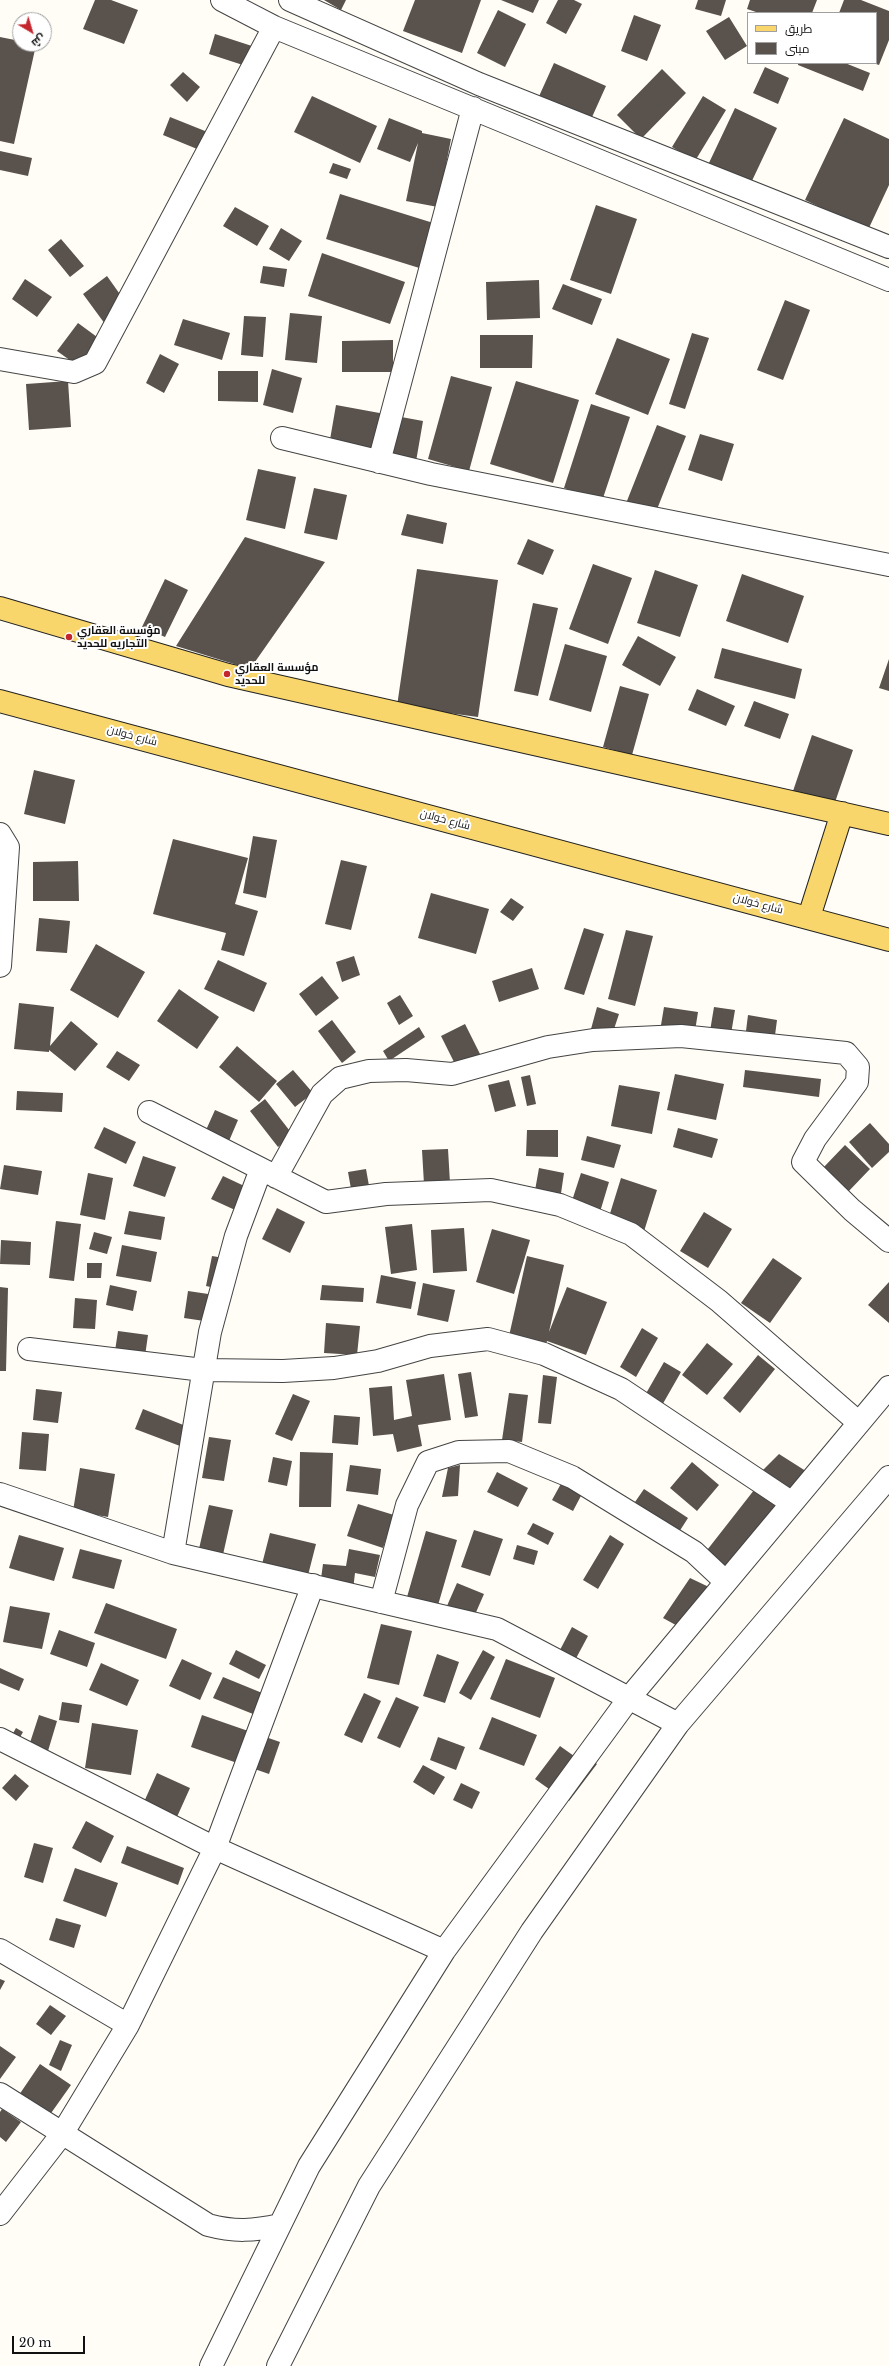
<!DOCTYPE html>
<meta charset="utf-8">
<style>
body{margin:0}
#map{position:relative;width:889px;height:2366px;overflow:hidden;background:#fffdf5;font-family:"Libre Baskerville",Cairo,serif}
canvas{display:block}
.legend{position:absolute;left:747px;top:12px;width:130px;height:52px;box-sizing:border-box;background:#fff;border:1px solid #a0a0a0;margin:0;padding:5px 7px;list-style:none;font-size:12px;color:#111}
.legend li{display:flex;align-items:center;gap:8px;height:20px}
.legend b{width:20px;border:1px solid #a0a0a0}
.north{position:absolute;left:12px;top:12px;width:40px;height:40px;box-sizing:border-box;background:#fff;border:1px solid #a0a0a0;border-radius:50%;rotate:142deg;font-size:11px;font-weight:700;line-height:16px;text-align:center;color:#111}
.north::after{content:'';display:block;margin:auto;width:14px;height:18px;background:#c4262e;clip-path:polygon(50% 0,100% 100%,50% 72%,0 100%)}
.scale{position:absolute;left:12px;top:2336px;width:73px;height:18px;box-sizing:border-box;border:2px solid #111;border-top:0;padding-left:5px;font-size:12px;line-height:14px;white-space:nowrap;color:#111;-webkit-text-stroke:3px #fff;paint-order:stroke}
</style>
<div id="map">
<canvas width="889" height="2366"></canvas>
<ul class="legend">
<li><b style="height:5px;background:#f9d66b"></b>طريق</li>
<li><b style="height:11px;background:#5a524d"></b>مبنى</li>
</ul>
<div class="north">ش</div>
<div class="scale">20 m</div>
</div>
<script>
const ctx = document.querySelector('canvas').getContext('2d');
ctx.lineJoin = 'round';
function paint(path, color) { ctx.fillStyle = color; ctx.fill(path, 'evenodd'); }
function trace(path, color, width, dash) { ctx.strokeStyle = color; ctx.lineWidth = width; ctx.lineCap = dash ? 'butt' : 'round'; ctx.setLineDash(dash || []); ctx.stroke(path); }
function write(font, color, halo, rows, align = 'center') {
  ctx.font = font + ' "Libre Baskerville",Cairo,serif'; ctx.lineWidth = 4; ctx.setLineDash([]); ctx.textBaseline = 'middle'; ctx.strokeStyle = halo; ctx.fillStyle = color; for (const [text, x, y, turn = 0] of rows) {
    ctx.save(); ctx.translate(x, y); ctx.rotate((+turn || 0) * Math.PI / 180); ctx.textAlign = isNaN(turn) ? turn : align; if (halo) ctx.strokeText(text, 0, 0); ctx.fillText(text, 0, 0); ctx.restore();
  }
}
paint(new Path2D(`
 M95,0H111L138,10L124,44L83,29Z
 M324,0H346L341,10Z
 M415,0H481L462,53L403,31Z
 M501,0H539L533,13Z
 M558,0H574L582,4L566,34L546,23Z
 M698,0H726L721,16L695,9Z
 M750,0H817L812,13H759L747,9Z
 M844,0H861L889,11V40L879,65L876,64V13H839Z
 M498,10L526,24L505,67L477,53Z
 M634,15L661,25L647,61L621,51Z
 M729,17L747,46L725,60L706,31Z
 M215,34L255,47L249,67L209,54Z
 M0,37L20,41V44L36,45L14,144L0,141Z
 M554,63L606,86L588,126L536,103Z
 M798,63H845L870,73L863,91L798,65Z
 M765,67L789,78L778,104L753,93Z
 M662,69L686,93L641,139L617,115Z
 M183,72L200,87L187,102L170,85Z
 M312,96L377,126L360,163L294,132Z
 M703,96L726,110L695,161L672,147Z
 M735,108L777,128L750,185L708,165Z
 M170,117L210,133L202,151L163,135Z
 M389,118L422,131V133L451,139L438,207L406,201L418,143L410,162L377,149Z
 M844,118L889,139V185L868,230L805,200Z
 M0,151L32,158L28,176L0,170Z
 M333,163L351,169L347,179L329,173Z
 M340,194L443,226L429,271L326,239Z
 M596,205L637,219L611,294L570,280Z
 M235,207L269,226L257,246L223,226Z
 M281,228L302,241L289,261L269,249Z
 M61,239L84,266L70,277L48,250Z
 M322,253L405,282L390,324L308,296Z
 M263,266L287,269L284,287L260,283Z
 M107,276L129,307L105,324L83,294Z
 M25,279L52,297L37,317L12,299Z
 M539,280L540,318L487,320L486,282Z
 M563,284L602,299L592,325L552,309Z
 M785,300L810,310L783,380L757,370Z
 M290,313L322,316L317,363L285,360Z
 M244,316L266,317L263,357L241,355Z
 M183,319L230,333L222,360L174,345Z
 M78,323L112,348L92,376L57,351Z
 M692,333L709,338L685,409L669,404Z
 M480,335H533L532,368H480Z
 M617,338L670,359L648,415L595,394Z
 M393,340V372H342V341Z
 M160,354L179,364L164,393L146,383Z
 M272,369L302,378L293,413L263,405Z
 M218,371H258V402L218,401Z
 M451,376L492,387L469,471L428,459Z
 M68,381L71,427L29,430L26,384Z
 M516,381L579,400L553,483L490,464Z
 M591,404L630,417L602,501L564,488Z
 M336,405L423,421L414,473L327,457Z
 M657,425L686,436L650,527L621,516Z
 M700,434L734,444L722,481L688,470Z
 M258,469L296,477L285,529L246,520Z
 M314,488L347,495L337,540L304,533Z
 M407,514L447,523L443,544L401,535Z
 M245,537L325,562L250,669L176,646Z
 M528,539L554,550L543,575L517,564Z
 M593,564L632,578L608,644L569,629Z
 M417,569L498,580L478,717L397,706Z
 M655,570L698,585L680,637L637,623Z
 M742,574L804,596L788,643L726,621Z
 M165,579L188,590L165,637L142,627Z
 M533,603L558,608L538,696L514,691Z
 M638,636L676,657L660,686L622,665Z
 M565,644L607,656L591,712L549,700Z
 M722,648L802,669L795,699L714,678Z
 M889,659V691L879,688Z
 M620,686L649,694L632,755L603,747Z
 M697,689L735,706L726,726L688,710Z
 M754,701L789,714L780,739L744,726Z
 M812,735L853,750L833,808L792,794Z
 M34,770L75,780L65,824L24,814Z
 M253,836L277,840L266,898L243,893Z
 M173,839L248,858L235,904L258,911L244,956L221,950L226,933L153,914Z
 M341,860L367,866L351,930L325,924Z
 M78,861L79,901H33V862Z
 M431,893L489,909L476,954L418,938Z
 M511,898L524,907L513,921L500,912Z
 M39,918L70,921L67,953L36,951Z
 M584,928L604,934L584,995L564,989Z
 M626,930L653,936L635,1006L608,999Z
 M96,944L145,972L118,1018L70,990Z
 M354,956L360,975L342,982L336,962Z
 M218,960L267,983L254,1012L204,989Z
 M532,968L539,989L499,1002L492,981Z
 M322,976L339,998L316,1016L299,994Z
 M179,989L219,1017L197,1049L157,1021Z
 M400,995L413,1016L399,1025L387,1003Z
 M19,1003L54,1007L50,1046L71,1021L98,1044L75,1071L49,1050V1052L14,1049Z
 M597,1007L619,1014L612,1035L591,1029Z
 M664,1007L698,1012L695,1031L661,1025Z
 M714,1007L735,1010L731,1034L710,1031Z
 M748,1015L777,1020L774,1043L745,1039Z
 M332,1020L356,1052L342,1063L318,1031Z
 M465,1024L481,1056L457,1068L441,1036Z
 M419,1027L425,1037L389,1061L383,1051Z
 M237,1046L277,1081L259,1102L219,1067Z
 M117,1051L140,1065L129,1081L106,1067Z
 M293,1070L313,1093L295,1107L276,1084Z
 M745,1070L821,1079L819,1097L743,1087Z
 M675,1074L724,1084L716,1120L667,1110Z
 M530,1075L536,1104L527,1106L521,1077Z
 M509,1080L516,1106L495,1112L488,1085Z
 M619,1085L660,1092L652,1134L611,1126Z
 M17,1091L63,1093L62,1112L16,1110Z
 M265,1099L293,1135L278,1147L250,1111Z
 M215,1110L238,1120L229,1141L206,1130Z
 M870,1123L889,1144V1152L872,1168L849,1142Z
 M104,1127L136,1142L126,1164L94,1148Z
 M678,1128L718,1139L712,1158L673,1147Z
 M527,1130H558V1157L526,1156Z
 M587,1136L621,1145L614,1168L581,1160Z
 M845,1145L870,1169L847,1193L822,1169Z
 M448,1149L451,1200L425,1201L422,1150Z
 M143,1156L176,1167L165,1197L133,1186Z
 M4,1165L42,1171L38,1195L0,1189Z
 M539,1168L564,1173L560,1200L534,1196Z
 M366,1169L371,1197L353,1200L348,1172Z
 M88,1173L113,1178L105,1220L80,1215Z
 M581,1173L609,1182L597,1222L568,1213Z
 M223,1176L257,1192L246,1215L211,1199Z
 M621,1178L657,1190L640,1244L604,1233Z
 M277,1208L305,1222L290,1253L262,1239Z
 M129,1211L165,1217L161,1240L124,1234Z
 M704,1212L732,1229L708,1268L680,1251Z
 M56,1221L81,1224L74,1281L49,1278Z
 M412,1224L417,1270L391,1274L385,1227Z
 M464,1228L467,1271L433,1273L431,1230Z
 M492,1229L530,1240L514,1294L476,1282Z
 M94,1232L112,1237L107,1254L89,1249Z
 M1,1240L31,1242L30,1265L0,1264Z
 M122,1245L157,1252L151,1282L116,1276Z
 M212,1256L230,1259L224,1290L206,1286Z
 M527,1256L564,1265L549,1332L567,1287L607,1302L586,1355L547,1341L546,1344L509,1336Z
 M773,1258L802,1278L770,1323L741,1303Z
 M87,1263H102L101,1278H87Z
 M381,1275L416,1282L411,1309L376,1303Z
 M889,1282V1323L868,1305Z
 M423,1283L455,1290L448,1322L417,1315Z
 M110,1285L137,1291L133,1311L106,1305Z
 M322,1285L364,1288L363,1302L320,1300Z
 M0,1287L8,1288L6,1371H0Z
 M188,1291L215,1295L211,1322L184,1318Z
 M75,1298L97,1300L95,1329L73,1328Z
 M326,1323L360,1326L357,1355L324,1353Z
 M642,1328L658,1338L636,1377L620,1367Z
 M118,1331L148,1335L145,1356L115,1351Z
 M707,1343L733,1364L707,1395L682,1375Z
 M758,1355L775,1369L740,1413L723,1398Z
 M664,1362L681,1372L657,1414L640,1404Z
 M471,1372L478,1416L465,1418L458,1374Z
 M444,1374L451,1420L418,1425L422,1446L397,1452L393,1434L373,1436L369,1388L392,1386L394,1420L412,1416L406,1380Z
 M543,1375L557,1377L551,1424L538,1423Z
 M36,1389L62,1392L58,1423L33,1420Z
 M509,1393L528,1395L522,1442L502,1440Z
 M293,1394L310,1401L292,1441L275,1434Z
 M143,1409L196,1430L188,1449L135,1429Z
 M334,1415L360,1417L358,1445L332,1443Z
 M22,1432L49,1434L46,1471L19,1469Z
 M209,1437L231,1440L224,1481L202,1478Z
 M300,1452L333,1453L331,1507H299Z
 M779,1454L820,1480L801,1499L761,1472Z
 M273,1457L292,1461L287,1486L268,1482Z
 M692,1462L719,1485L697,1511L670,1488Z
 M350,1465L381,1469L378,1495L346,1491Z
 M460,1465L458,1496L442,1497L448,1468Z
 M80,1468L115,1474L108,1517L73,1511Z
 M497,1472L528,1488L518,1507L487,1492Z
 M563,1480L583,1492L573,1511L552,1500Z
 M758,1485L786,1502L727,1572L704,1554Z
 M644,1489L688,1518L679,1532L635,1502Z
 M358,1504L394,1515L383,1548L347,1536Z
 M209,1505L233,1510L220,1568L196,1562Z
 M533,1523L554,1533L548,1545L527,1534Z
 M474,1530L503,1539L490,1576L461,1567Z
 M426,1531L457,1540L436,1612L405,1604Z
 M270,1533L316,1544L306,1583L260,1572Z
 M19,1535L64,1548L54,1581L9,1568Z
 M610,1535L624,1544L598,1589L583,1580Z
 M517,1545L538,1551L534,1565L513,1559Z
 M80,1549L122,1560L114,1589L72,1578Z
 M349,1549L380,1555L375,1577L355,1573L353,1590L320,1586L323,1564L346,1566Z
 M690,1578L711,1588L683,1629L663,1618Z
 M457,1583L484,1594L470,1626L443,1615Z
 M106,1603L177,1629L166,1659L94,1633Z
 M10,1606L50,1613L42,1649L3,1642Z
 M381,1624L412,1631L399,1685L367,1678Z
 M572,1627L588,1636L566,1677L550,1669Z
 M59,1630L95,1643L87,1667L50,1654Z
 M236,1650L266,1665L259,1679L229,1664Z
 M483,1650L495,1657L471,1700L459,1693Z
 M437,1654L459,1662L445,1703L423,1696Z
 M182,1659L212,1673L200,1700L169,1686Z
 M506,1659L555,1678L540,1718L490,1699Z
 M101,1663L139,1680L127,1706L89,1690Z
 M0,1668L24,1679L19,1691L0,1683Z
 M223,1677L272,1697L263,1718L213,1698Z
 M364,1693L381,1701L362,1743L344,1735Z
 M396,1697L419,1707L400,1748L377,1738Z
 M62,1702L82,1705L79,1723L59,1720Z
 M39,1715L57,1721L45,1761L26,1755Z
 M202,1715L280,1742L269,1774L191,1747Z
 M492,1717L537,1735L524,1766L479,1749Z
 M92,1723L138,1730L131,1775L85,1768Z
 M16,1728L23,1732L11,1753L4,1749Z
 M438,1737L465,1747L456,1770L430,1760Z
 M560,1746L574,1756L579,1750L597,1764L569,1801L550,1787L549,1789L535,1779Z
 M423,1765L445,1777L434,1795L413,1782Z
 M157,1773L190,1788L172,1828L139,1813Z
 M15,1774L29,1786L16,1801L2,1788Z
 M461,1783L480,1792L472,1809L453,1800Z
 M86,1821L114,1836L101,1863L72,1848Z
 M34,1843L53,1848L43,1883L24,1877Z
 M127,1846L184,1868L178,1885L121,1863Z
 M75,1868L118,1883L106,1917L63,1901Z
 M56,1918L81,1925L74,1948L49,1940Z
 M0,1979L5,1981L0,1990Z
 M50,2005L66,2016L51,2035L36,2024Z
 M60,2040L72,2045L61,2071L49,2065Z
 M0,2046L16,2057L0,2079Z
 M40,2064L71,2085L49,2116L19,2095Z
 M2,2109L21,2122L6,2142L0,2137V2112Z`), '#5a524d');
const minor = new Path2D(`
 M222,0L274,27L889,280
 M290,0L479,84L889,247
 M0,359L74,372L95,363L274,27
 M282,438L431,474L889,565
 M379,462L473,108
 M0,834L8,847L0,966
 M149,1112L326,1202L386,1194L491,1190L560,1205L631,1234L719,1301L859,1423
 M276,1177L322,1094L340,1078L369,1071L406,1070L452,1074L548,1047L593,1040L681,1036L846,1053L858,1067L857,1082L815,1139L803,1162L852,1210L889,1241
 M29,1349L203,1370L283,1371L334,1368L378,1361L430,1346L488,1339L544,1354L621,1389L792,1503
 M0,1494L173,1553L497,1629L678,1724
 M173,1553L210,1332L236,1236L261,1169
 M381,1602L407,1505L428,1462L459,1452L509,1451L572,1477L694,1552L726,1582
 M0,1739L215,1848L444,1951
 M0,1950L128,2025
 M0,2094L208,2225C234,2232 254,2231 280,2225
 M0,2214L62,2134L128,2025L215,1848L313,1585
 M211,2366L309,2166L444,1951L630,1697L889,1387
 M278,2366L369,2186L532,1931L678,1724L889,1477`);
const major = new Path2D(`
 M0,608L228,675L889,824
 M0,701L889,940
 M809,917L842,813`);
trace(minor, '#444', 24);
trace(major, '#222', 24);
trace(minor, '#fff', 22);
trace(major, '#f9d66b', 22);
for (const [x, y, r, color] of [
 [69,637,4,"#c4262e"],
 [227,674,4,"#c4262e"]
]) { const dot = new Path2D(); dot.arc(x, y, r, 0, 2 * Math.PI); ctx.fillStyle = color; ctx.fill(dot); trace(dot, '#fff', 1.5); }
write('bold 11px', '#111', '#fff', [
 ["مؤسسة العقاري",77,631],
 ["التجاريه للحديد",77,644],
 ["مؤسسة العقاري",235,668],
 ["للحديد",235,681]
], 'left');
write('11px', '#111', '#fff', [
 ["شارع خولان",132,736,15],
 ["شارع خولان",445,820,15],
 ["شارع خولان",758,904,15]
]);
</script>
